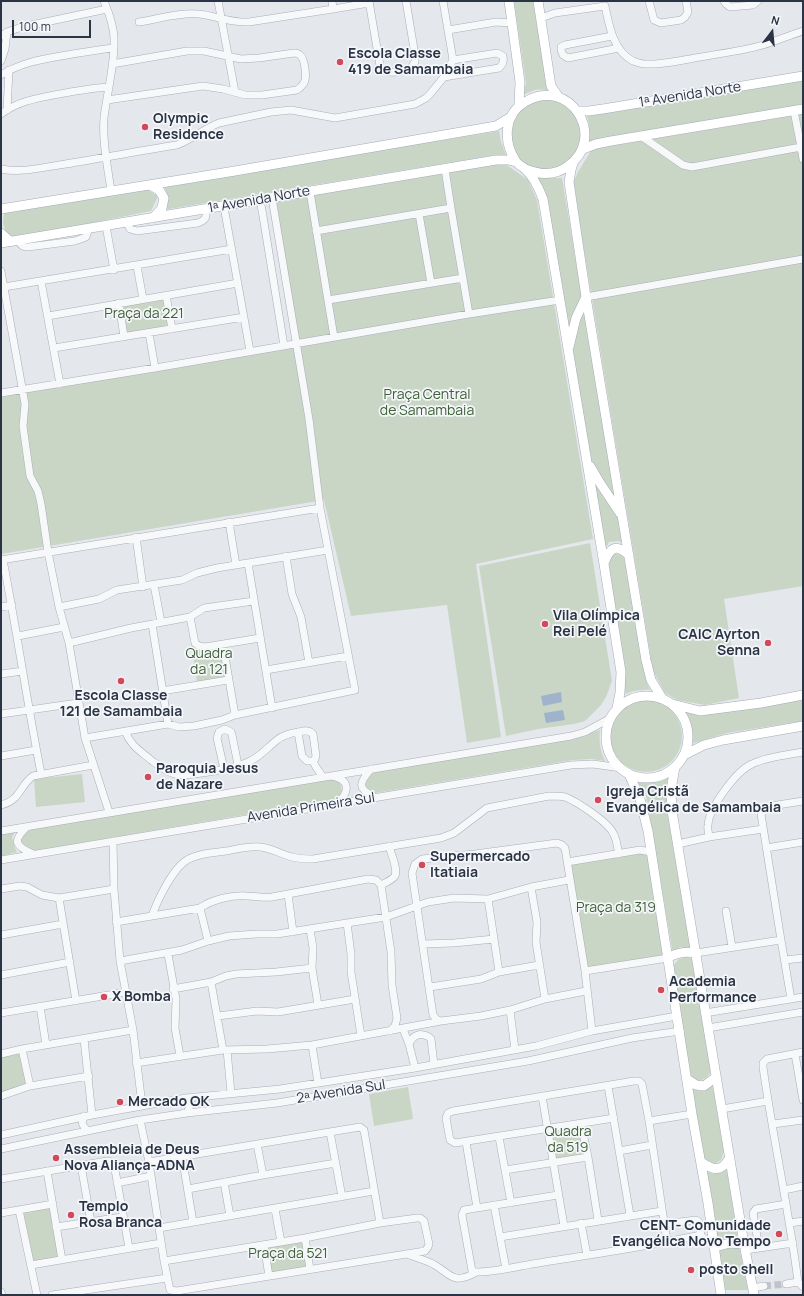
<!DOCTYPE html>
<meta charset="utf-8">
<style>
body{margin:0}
#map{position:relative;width:804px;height:1296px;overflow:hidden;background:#e4e7ec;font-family:Manrope,sans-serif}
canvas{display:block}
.frame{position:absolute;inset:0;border:2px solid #2b3445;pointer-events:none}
.north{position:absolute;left:752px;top:12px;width:40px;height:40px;-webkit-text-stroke:3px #f4f6f9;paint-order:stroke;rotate:16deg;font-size:11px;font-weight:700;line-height:16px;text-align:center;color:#2b3445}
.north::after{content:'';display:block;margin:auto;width:14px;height:18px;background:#2b3445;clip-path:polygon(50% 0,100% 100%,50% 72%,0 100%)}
.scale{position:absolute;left:12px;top:20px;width:79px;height:18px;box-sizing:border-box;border:2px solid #2b3445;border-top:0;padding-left:5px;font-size:12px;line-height:14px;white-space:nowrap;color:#2b3445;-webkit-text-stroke:3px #f4f6f9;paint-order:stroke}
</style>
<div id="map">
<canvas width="804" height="1296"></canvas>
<div class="frame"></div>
<div class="north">N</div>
<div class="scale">100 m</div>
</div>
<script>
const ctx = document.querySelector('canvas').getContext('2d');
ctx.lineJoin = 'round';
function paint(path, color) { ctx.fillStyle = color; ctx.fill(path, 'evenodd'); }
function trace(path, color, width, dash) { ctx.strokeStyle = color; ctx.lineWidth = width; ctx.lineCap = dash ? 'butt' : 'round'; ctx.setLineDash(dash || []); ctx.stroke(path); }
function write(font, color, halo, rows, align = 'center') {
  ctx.font = font + ' Manrope,sans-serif'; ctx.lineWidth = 3.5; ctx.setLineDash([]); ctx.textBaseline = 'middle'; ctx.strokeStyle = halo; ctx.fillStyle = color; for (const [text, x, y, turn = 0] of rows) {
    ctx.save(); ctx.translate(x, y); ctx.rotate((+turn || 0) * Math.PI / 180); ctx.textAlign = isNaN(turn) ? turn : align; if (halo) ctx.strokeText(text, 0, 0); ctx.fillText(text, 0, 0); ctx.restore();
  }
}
paint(new Path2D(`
 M514,1H533L549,91C539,88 533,90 523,95L526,83Z
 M803,79V106L588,143C590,133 590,124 586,114Z
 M509 134a36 36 0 1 1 72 0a36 36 0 1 1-72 0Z
 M803,114V586L724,599L739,698L705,705L677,700L665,693L653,671L573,183L578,172L592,149Z
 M499,131L501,142L506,155H495L163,210C167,200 169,195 163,185Z
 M504,163L528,180L537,200L593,539L476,564L501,737L467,743L447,605L351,616L324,500L1,554V396L299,345L276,200Z
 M537,178H562L623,543L618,541L609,542L605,550L545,190Z
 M145,188L158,196L151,211L12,239C2,226 2,225 5,209Z
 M164,295L169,327L124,334L118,302Z
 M590,543L612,681L606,697L601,705L585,721L574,724L538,729L506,736L479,566Z
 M613,553L624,556L646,681L650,690C639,689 631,691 621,696L625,679L607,564Z
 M191,643L202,647L221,644L225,678L197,682Z
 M803,698V721L727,733L690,744V725L683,711Z
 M610 736a36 36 0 1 1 72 0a36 36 0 1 1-72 0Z
 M600,730C599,741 600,751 605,761L591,759L573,760L375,793L365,787L363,778L370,773L573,738Z
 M82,774L85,802L36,807L34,779Z
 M330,778L340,783L342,791L337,799L33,851L22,846L20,838L24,831L42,826Z
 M668,778L667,792V810L691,951L680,947L673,954L646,796L638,783L658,782Z
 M16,831L12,837L15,848L17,852L1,856V832Z
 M647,847L665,955L584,968L567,860Z
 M687,957L693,959L711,1072L706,1078L699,1081L691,1076L672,967L679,959Z
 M25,1047L33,1089L16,1093L1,1094V1053Z
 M712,1082L724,1152L721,1160L711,1166L705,1161L692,1089L700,1091L708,1089Z
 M408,1087L413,1119L374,1126L369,1094Z
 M582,1120L588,1154L551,1160L546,1125Z
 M727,1169L738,1239L717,1242L707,1172C714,1174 720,1174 727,1169Z
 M51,1202L60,1257L30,1263L20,1208Z
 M302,1235L308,1266L270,1273L264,1241Z
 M739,1246L748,1290H725L719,1249Z`), '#c9d6c5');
paint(new Path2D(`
 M561,692L562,702L543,706L541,696Z
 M563,710L565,720L546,723L544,713Z`), '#9fb4cc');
trace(new Path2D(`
 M764,1286L786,1284`), '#bfc3cb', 7, [7, 3.5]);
const minor = new Path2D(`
 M104,1C109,13 114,26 114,39C115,65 107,92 104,118C102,142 108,168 111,191
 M218,1L235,92
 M369,1L380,66C387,77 402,71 411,68L415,62V55L406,1
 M649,1L654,20L661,23L681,20L685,17L688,12L686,1
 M724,1L726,4L730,7L753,5L758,1
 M333,9L369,3
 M541,18L555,13L605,6C609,25 613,51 633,61C636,62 641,64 645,64C659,65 677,61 690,59C714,54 739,52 763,45C776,41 790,35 803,31
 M139,22C159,19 179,12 199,14C216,16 231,23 249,22L333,9L332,1
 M448,30L496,22L512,23
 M1,36L7,32L22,27L107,9
 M612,36L565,45L561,47V50L563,55L568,58L619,48
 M1,61L5,49L7,32
 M1,75C21,63 38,60 61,56C78,53 96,50 114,48
 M444,77L499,68C503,64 504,62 503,56L497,53L453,60
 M107,100L203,86L223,89L245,95H262L297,90C300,88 302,86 304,83C307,78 305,59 300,55C298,53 296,53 294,53L259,58L241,59L204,51H187L112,64
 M7,110L9,70
 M1,114C18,101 38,98 59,94C76,91 92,88 109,87
 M641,136L683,165L692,167L801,147L794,111
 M801,147L803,159
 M1,169C20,173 40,168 59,165C98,159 137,151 177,145C192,139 204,129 219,123L271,112L291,110L335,118L415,104L426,98L430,94L444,77L453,60L443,1
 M310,192L334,337
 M260,200L263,216L284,346
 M224,207L250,351
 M451,208L469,314
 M419,214L431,283
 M127,222L130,229L137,231L198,223C206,220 207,217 206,209
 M106,226L114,270
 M316,231L451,208L445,169
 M19,241C21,246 23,247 28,247L75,241L86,237L88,231L87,229
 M137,266L143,299
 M1,271L25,404L23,426L30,476L38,491L41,504L48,552L59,607L69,643L85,738L109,812
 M41,281L60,384
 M4,287L232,249
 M166,295L172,329
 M586,297L803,259
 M328,300L463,278
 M119,303L124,337
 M48,316L238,283
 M149,333L155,368
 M54,348L244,317
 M1,393L155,368L469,314L560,300
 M229,522L236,565
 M136,537L143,587
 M286,556L292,594L301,617L309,663
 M1,560L320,508
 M3,560C17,631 27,703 41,773
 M248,563L272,708
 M154,585L161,622
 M1,607L12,605
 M59,607L99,599L117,590L182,580L197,573L217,568L328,550
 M190,617L195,643L199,646L205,647L260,638
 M152,624L168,724
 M18,636L64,627
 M69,643L131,628L190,617L204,608L254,601
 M223,645L235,715
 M266,670L348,656
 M1,674L23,671
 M162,691L228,680
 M1,714L78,703
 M125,731C131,746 139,750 151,760C158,765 166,772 175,774C189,777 237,768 250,761C260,757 268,747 277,740C283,735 291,733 299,732C305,730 309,730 313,734L316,756L315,759L313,761H307L302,756L298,732
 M85,738L156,726L168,724L179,727L194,726L222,720L235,715L355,690L320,508L309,419L272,198
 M1,756L36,750
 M313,761L316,767L323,777
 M224,769L217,738L219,732L225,729L231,732L232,735L238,765
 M371,769C359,783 357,788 374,797
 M332,776C350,780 350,791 338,803
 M1,805C21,800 19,786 33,776L93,765
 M27,827C12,841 15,846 33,854
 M1,831L571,736L585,732L609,719
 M709,837C709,834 707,829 708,825C709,808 736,771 752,764C763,758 790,754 803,752
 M113,841L114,889L120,961L133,1030L142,1105
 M678,844L709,837L763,829
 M766,848L803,842
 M1,860L571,765L593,764L621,768
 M567,862L640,850L651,852
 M381,885C385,883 392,880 395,876C398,868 391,854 389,846
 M531,887L537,922L536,942L545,999
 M1,889L20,886L27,887L42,895L59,898L114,889
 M288,894L293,932
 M59,898L76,1001
 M488,899L499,972
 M200,908L208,941
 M726,911L732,947
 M152,916C157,901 173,868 187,860C198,853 214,853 226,851C237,849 249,846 260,847C271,848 281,854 292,857C299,859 306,859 313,859L441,838L454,833L487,808L549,796C555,796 560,796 565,797C576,801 608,822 613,833C617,839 617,847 619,854
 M116,922L200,908C213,899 232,895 247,896C256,896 264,898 272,897L368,879L376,880L381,885L391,952L392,985L397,1018L395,1026L390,1031
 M347,923L351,954V972L361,1036
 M310,929L313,948L312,968L318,1005
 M1,935L63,924
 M423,944L454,943L494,939
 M696,953L781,940
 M168,954L176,999L175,1028L180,1056
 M785,960L803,958
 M120,961L182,950L208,941L229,936L256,934H277L347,923L386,917L428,902L454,898L488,899L531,887L569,880
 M585,971L668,958
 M1,975L70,962
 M211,982L223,1050
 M430,987L481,979L499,972L539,965
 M173,989L211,982L226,976L236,974L276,972L312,968
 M791,999L781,940L761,814L766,808L771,806L803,801
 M40,1006L46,1045
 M510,1010L515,1050
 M1,1013L127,992
 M705,1013L803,997
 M218,1016L257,1011L278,1012L290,1010L355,999
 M441,1021L437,1020L433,1015L412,873L415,864L422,859L475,854L557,843L562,845L565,848L585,971L592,1031
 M708,1028L803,1012
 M403,1029L409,1044L415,1068
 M84,1039L92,1115
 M409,1044C413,1035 420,1032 429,1037L431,1039L434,1065
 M312,1045L318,1083
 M22,1049L30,1086
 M227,1050L231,1093
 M803,1052L767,1059L763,1063V1067C773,1139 789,1210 798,1282L803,1287
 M1,1054L22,1049L133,1030
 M795,1054L803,1100
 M136,1063L223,1050L267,1049L312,1045L441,1021L481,1016L510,1010L545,999L586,991
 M608,1086L630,1215
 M1,1096L30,1086L89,1076
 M542,1096L564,1226
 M186,1098L190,1100L191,1103L187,1113
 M722,1109L768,1101
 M84,1116C81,1123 82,1125 87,1130
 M614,1118L455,1143L450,1140L446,1118L448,1113L453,1111L634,1081H639L642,1084L649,1121L667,1242
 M140,1120L149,1162L164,1261L170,1290L177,1291L425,1251L428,1247L429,1244L424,1221L420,1218H417L380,1223L305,1238L164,1261
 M649,1121L692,1114
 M581,1124L588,1157L598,1220
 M773,1124L803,1120
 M330,1132L342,1197
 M1,1135L92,1115L186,1098L280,1089L415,1068L536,1046L592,1031L677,1016
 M499,1137L511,1203
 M466,1142L477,1208
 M257,1144L263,1175
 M1,1149L140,1120L187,1113L277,1103L367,1088L528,1061L632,1038L680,1031
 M619,1151L652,1145
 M182,1156L193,1222
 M149,1162L360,1127L364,1130L380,1223
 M81,1165L91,1222
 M505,1170L588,1157
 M47,1171L62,1260
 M1,1179L107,1161L111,1162L114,1164L129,1248
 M224,1182L230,1216
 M117,1183L151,1176
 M188,1189L263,1175L336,1163
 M784,1190L803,1186
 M558,1195L464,1210L462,1215L472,1271C480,1275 520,1266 532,1264C588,1255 645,1247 701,1235
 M494,1205L506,1269
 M275,1209L281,1242
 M19,1210L37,1295
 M1,1213L53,1204
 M581,1223L587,1255
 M790,1223L803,1221
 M664,1224L696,1220L699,1222C701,1233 698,1241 713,1239
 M56,1227L122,1217
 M159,1228L374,1191
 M500,1237L662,1211
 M305,1238L310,1269
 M264,1245L269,1276
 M759,1248L753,1213L756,1209L786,1204
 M746,1250L793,1243
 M406,1254C415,1257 425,1260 433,1264C451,1274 452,1285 475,1273
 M31,1265L161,1243
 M786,1284L798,1282
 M752,1288L764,1286
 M1,1292L2,1295
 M52,1295L167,1278`);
const major = new Path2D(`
 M509,1L520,82L519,105
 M538,1L551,86L558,96
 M577,111H589L603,109L803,76
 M583,149L596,144L611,141L803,109
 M573,163L571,170L569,182L586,297L646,660L651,680L662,698
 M525,169C540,175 555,176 568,166C608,138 570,75 525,102C504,114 503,141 515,160C517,164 521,166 524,168C533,176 539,188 543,199L604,564L621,672L620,693L617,708
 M150,185L159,190L164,198L162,208L153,218
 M1,209L235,171L496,126L509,118
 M1,233L11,242
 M1,243L496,160H509L516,162
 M569,347L576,318L586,297
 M590,466L600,483L620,513
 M604,563C610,548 615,543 629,555
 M606 737a41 41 0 1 1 82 0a41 41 0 1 1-82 0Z
 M672,704L700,711L761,703L803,695
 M684,755L704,745L723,740L803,726
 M675,767L671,790L672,811L744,1244L754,1295
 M629,774L640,799L648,831L692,1114L708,1203L721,1295
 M668,958C677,952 685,951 696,953
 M687,1079L696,1085L704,1086L716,1077
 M701,1162C714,1171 722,1172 730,1157
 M715,1247L730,1243L744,1244`);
trace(minor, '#a9aeb7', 8);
trace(major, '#a3abb8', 10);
trace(minor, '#f7f8fa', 7);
trace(major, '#fff', 9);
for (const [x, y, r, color] of [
 [340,62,4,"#d1495b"],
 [145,127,4,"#d1495b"],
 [545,624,4,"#d1495b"],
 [768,643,4,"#d1495b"],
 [121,681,4,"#d1495b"],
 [148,777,4,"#d1495b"],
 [598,800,4,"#d1495b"],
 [422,865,4,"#d1495b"],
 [661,990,4,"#d1495b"],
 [104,997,4,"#d1495b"],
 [120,1102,4,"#d1495b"],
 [56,1158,4,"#d1495b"],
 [71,1215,4,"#d1495b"],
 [779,1234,4,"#d1495b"],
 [691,1270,4,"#d1495b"]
]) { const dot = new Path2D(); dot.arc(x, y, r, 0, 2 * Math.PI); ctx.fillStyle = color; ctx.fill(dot); trace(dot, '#f4f6f9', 1.5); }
write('bold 14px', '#2b3445', '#f4f6f9', [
 ["Escola Classe",348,54],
 ["419 de Samambaia",348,70],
 ["Olympic",153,119],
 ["Residence",153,135],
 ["Vila Olímpica",553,616],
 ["Rei Pelé",553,632],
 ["CAIC Ayrton",760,635,"right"],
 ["Senna",760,651,"right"],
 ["Escola Classe",121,696,"center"],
 ["121 de Samambaia",121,712,"center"],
 ["Paroquia Jesus",156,769],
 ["de Nazare",156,785],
 ["Igreja Cristã",606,792],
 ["Evangélica de Samambaia",606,808],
 ["Supermercado",430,857],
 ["Itatiaia",430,873],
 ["Academia",669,982],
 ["Performance",669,998],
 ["X Bomba",112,997],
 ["Mercado OK",128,1102],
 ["Assembleia de Deus",64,1150],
 ["Nova Aliança-ADNA",64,1166],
 ["Templo",79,1207],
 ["Rosa Branca",79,1223],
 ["CENT- Comunidade",771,1226,"right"],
 ["Evangélica Novo Tempo",771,1242,"right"],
 ["posto shell",699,1270]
], 'left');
write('14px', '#2b3445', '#f4f6f9', [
 ["1ᵃ Avenida Norte",690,95,-9],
 ["1ᵃ Avenida Norte",259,200,-10],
 ["Avenida Primeira Sul",311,808,-9],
 ["2ᵃ Avenida Sul",341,1092,-9]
]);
write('14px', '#3f6138', '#f4f6f9', [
 ["Praça da 221",144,314],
 ["Praça Central",427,395],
 ["de Samambaia",427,411],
 ["Quadra",209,654],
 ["da 121",209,670],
 ["Praça da 319",616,908],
 ["Quadra",568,1132],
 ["da 519",568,1148],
 ["Praça da 521",288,1254]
]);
</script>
